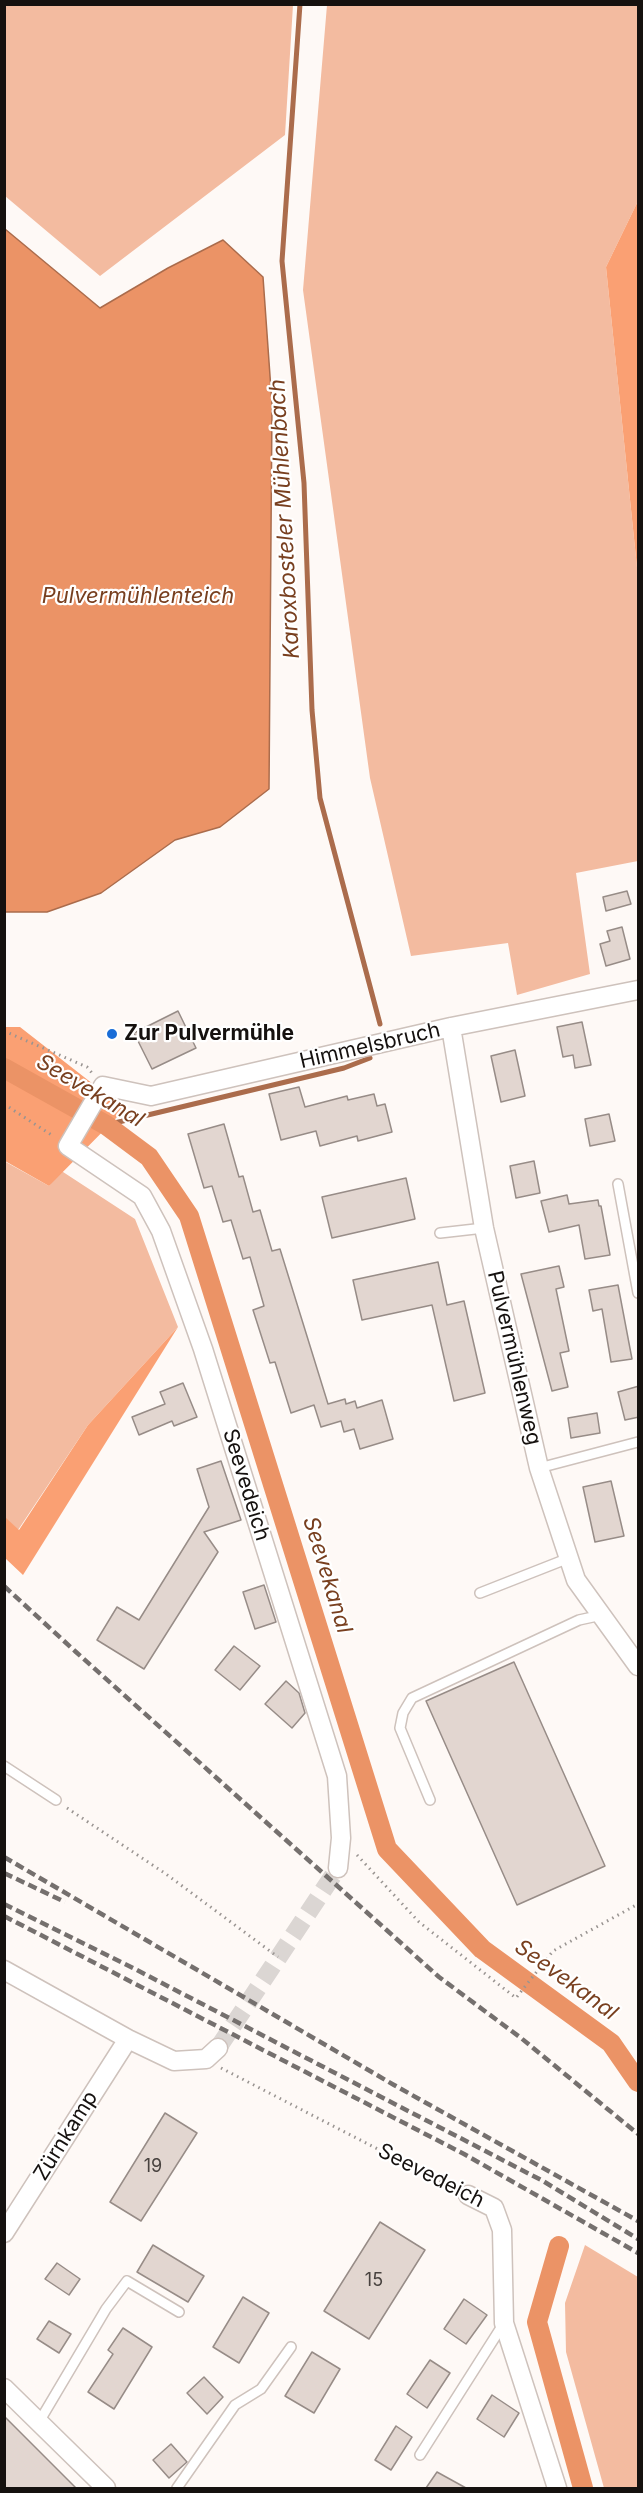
<!DOCTYPE html>
<meta charset="utf-8">
<style>
body{margin:0}
#map{position:relative;width:643px;height:2493px;overflow:hidden;background:#fef9f6;font-family:Inter,sans-serif}
canvas{display:block}
.frame{position:absolute;inset:0;border:6px solid #15110f;pointer-events:none}
</style>
<div id="map">
<canvas width="643" height="2493"></canvas>
<div class="frame"></div>
</div>
<script>
const ctx = document.querySelector('canvas').getContext('2d');
ctx.lineJoin = 'round';
function paint(path, color) { ctx.fillStyle = color; ctx.fill(path, 'evenodd'); }
function trace(path, color, width, dash) { ctx.strokeStyle = color; ctx.lineWidth = width; ctx.lineCap = dash ? 'butt' : 'round'; ctx.setLineDash(dash || []); ctx.stroke(path); }
function write(font, color, halo, rows, align = 'center') {
  ctx.font = font + ' Inter,sans-serif'; ctx.lineWidth = 4.5; ctx.setLineDash([]); ctx.textBaseline = 'middle'; ctx.strokeStyle = halo; ctx.fillStyle = color; for (const [text, x, y, turn = 0] of rows) {
    ctx.save(); ctx.translate(x, y); ctx.rotate((+turn || 0) * Math.PI / 180); ctx.textAlign = isNaN(turn) ? turn : align; if (halo) ctx.strokeText(text, 0, 0); ctx.fillText(text, 0, 0); ctx.restore();
  }
}
paint(new Path2D(`
 M4,5H293L285,135L100,276L5,196Z
 M327,5H638V201L606,267L638,577V861L576,873L590,974L517,995L508,943L411,956L370,778L303,290Z
 M4,1161L49,1186L60,1170L135,1219L178,1327L88,1425L18,1530L4,1517Z
 M585,2245L638,2277V2488H604L566,2352L565,2303Z`), '#f3bba0');
paint(new Path2D(`
 M638,201V577L606,267Z
 M5,1027H20L125,1109L49,1186L5,1161Z
 M178,1327L23,1575L5,1558V1517L19,1530L88,1425Z`), '#faa073');
const water = new Path2D(`
 M5,229L100,308L168,268L223,240L263,277L272,404L269,789L220,827L175,840L101,893L47,912H5Z`);
paint(water, '#eb9366');
trace(water, '#ab6c4c', 1.5);
trace(new Path2D(`
 M300,4L282,261L304,483L312,710L320,798L380,1024
 M106,1125L344,1068L370,1058`), '#ab6c4c', 5);
trace(new Path2D(`
 M4,1068L106,1125L149,1157L189,1216L387,1849L482,1949L611,2043L638,2082
 M559,2246L537,2322L583,2488`), '#eb9366', 20);
const building = new Path2D(`
 M627,891L631,904L606,911L603,897Z
 M622,927L630,959L606,966L600,944L610,941L607,931Z
 M178,1011L196,1048L152,1069L134,1033Z
 M582,1022L591,1065L575,1068L573,1055L563,1057L557,1027Z
 M515,1050L525,1096L501,1102L491,1056Z
 M299,1087L305,1107L347,1096L348,1100L374,1094L377,1106L385,1104L392,1132L358,1141L357,1136L320,1146L316,1131L281,1140L269,1094Z
 M609,1114L615,1141L590,1146L585,1119Z
 M224,1124L239,1177L243,1176L253,1212L260,1210L272,1251L280,1249L328,1404L345,1399L346,1404L355,1401L357,1408L382,1400L393,1439L360,1449L354,1429L344,1432L341,1421L321,1427L314,1405L291,1413L275,1362L270,1363L253,1310L264,1306L250,1257L243,1259L231,1220L223,1222L212,1186L204,1188L188,1134Z
 M534,1161L540,1193L516,1198L510,1166Z
 M406,1178L415,1219L332,1238L322,1197Z
 M567,1195L569,1204L598,1200L599,1206H601L610,1255L585,1259L579,1225L549,1232L541,1201Z
 M438,1262L447,1305L464,1301L485,1393L454,1401L432,1305L362,1320L353,1280Z
 M559,1266L564,1287L556,1289L569,1351L560,1353L568,1387L552,1391L521,1274Z
 M618,1285L632,1359L611,1362L602,1309L593,1311L589,1290Z
 M183,1383L197,1417L174,1426L172,1421L139,1435L132,1417L165,1404L160,1392Z
 M639,1386V1417L625,1420L618,1392Z
 M597,1413L600,1433L571,1438L568,1418Z
 M221,1461L241,1520L204,1532L218,1552L144,1669L97,1640L117,1607L139,1620L209,1507L197,1469Z
 M611,1481L624,1536L595,1542L583,1487Z
 M264,1585L276,1622L255,1629L243,1592Z
 M234,1646L260,1666L240,1690L215,1670Z
 M514,1662L605,1866L517,1905L426,1701Z
 M286,1681L299,1693L305,1713L292,1728L265,1704Z
 M165,2113L197,2133L141,2221L110,2202Z
 M380,2222L425,2250L369,2339L324,2311Z
 M153,2245L204,2276L188,2302L137,2272Z
 M57,2263L80,2279L69,2295L45,2279Z
 M243,2297L269,2313L239,2363L213,2347Z
 M464,2299L487,2315L466,2344L444,2329Z
 M49,2321L71,2334L59,2353L37,2339Z
 M123,2328L152,2347L114,2409L88,2392L113,2354L108,2350Z
 M312,2352L340,2369L314,2413L285,2396Z
 M430,2360L450,2373L427,2408L407,2394Z
 M204,2377L223,2397L207,2414L187,2393Z
 M492,2395L519,2413L504,2437L477,2419Z
 M4,2416L76,2488H4Z
 M396,2426L412,2437L391,2470L375,2460Z
 M171,2444L187,2462L169,2478L153,2460Z
 M437,2472L466,2488H426Z`);
paint(building, '#e2d6d0');
trace(building, '#978c87', 1.5);
trace(new Path2D(`
 M218,2048L338,1868`), '#dbd6d3', 18, [18, 9]);
const lane = new Path2D(`
 M618,1184L638,1293
 M440,1233L484,1228
 M539,1468L638,1442
 M480,1593L569,1558
 M4,1766L56,1800
 M430,1800L400,1728L403,1713L412,1698L579,1620L602,1615
 M39,2422L106,2309L127,2281L179,2312
 M420,2455L504,2323
 M177,2488L235,2405L261,2389L291,2347`);
const street = new Path2D(`
 M451,1027L484,1228L539,1468L576,1580L638,1666
 M338,1868L341,1838L337,1776L203,1349L161,1231L142,1196L68,1146L103,1086L151,1096L451,1027L638,990
 M4,1970L128,2039L174,2061L206,2059L218,2048
 M468,2195L494,2208L502,2230L504,2323L557,2488
 M4,2233L128,2039
 M4,2388L106,2488`);
trace(lane, '#cec2bc', 12);
trace(street, '#cec2bc', 21);
trace(new Path2D(`
 M4,1031L87,1067L92,1073
 M4,1104L53,1136
 M67,1808L166,1874L278,1957
 M357,1855L419,1922L516,1998L553,1951L638,1904
 M221,2068L453,2188`), '#999491', 3, [1.5, 4.5]);
trace(lane, '#fff', 9);
trace(street, '#fff', 18);
trace(new Path2D(`
 M4,1586L76,1652L439,1977L521,2038L638,2134
 M4,1857L394,2085L638,2221
 M4,1873L65,1902
 M4,1904L133,1968L543,2181L638,2239
 M4,1916L464,2154L638,2253`), '#75706e', 4.5, [9, 4.5]);
for (const [x, y, r, color] of [
 [112,1034,6,"#1a6dd7"]
]) { const dot = new Path2D(); dot.arc(x, y, r, 0, 2 * Math.PI); ctx.fillStyle = color; ctx.fill(dot); trace(dot, '#fff', 2); }
write('18px', '#48423f', null, [
 ["19",153,2167],
 ["15",374,2281]
]);
write('bold 21px', '#15110f', '#fff', [
 ["Zur Pulvermühle",124,1034]
], 'left');
write('21px', '#15110f', '#fff', [
 ["Himmelsbruch",370,1046,-13],
 ["Pulvermühlenweg",514,1358,77],
 ["Seevedeich",246,1485,73],
 ["Zürnkamp",66,2136,-58],
 ["Seevedeich",431,2176,27]
]);
write('italic 22px', '#783f1f', '#fff', [
 ["Karoxbosteler Mühlenbach",285,519,-93],
 ["Pulvermühlenteich",138,596],
 ["Seevekanal",90,1091,31],
 ["Seevekanal",327,1575,73],
 ["Seevekanal",566,1980,36]
]);
</script>
